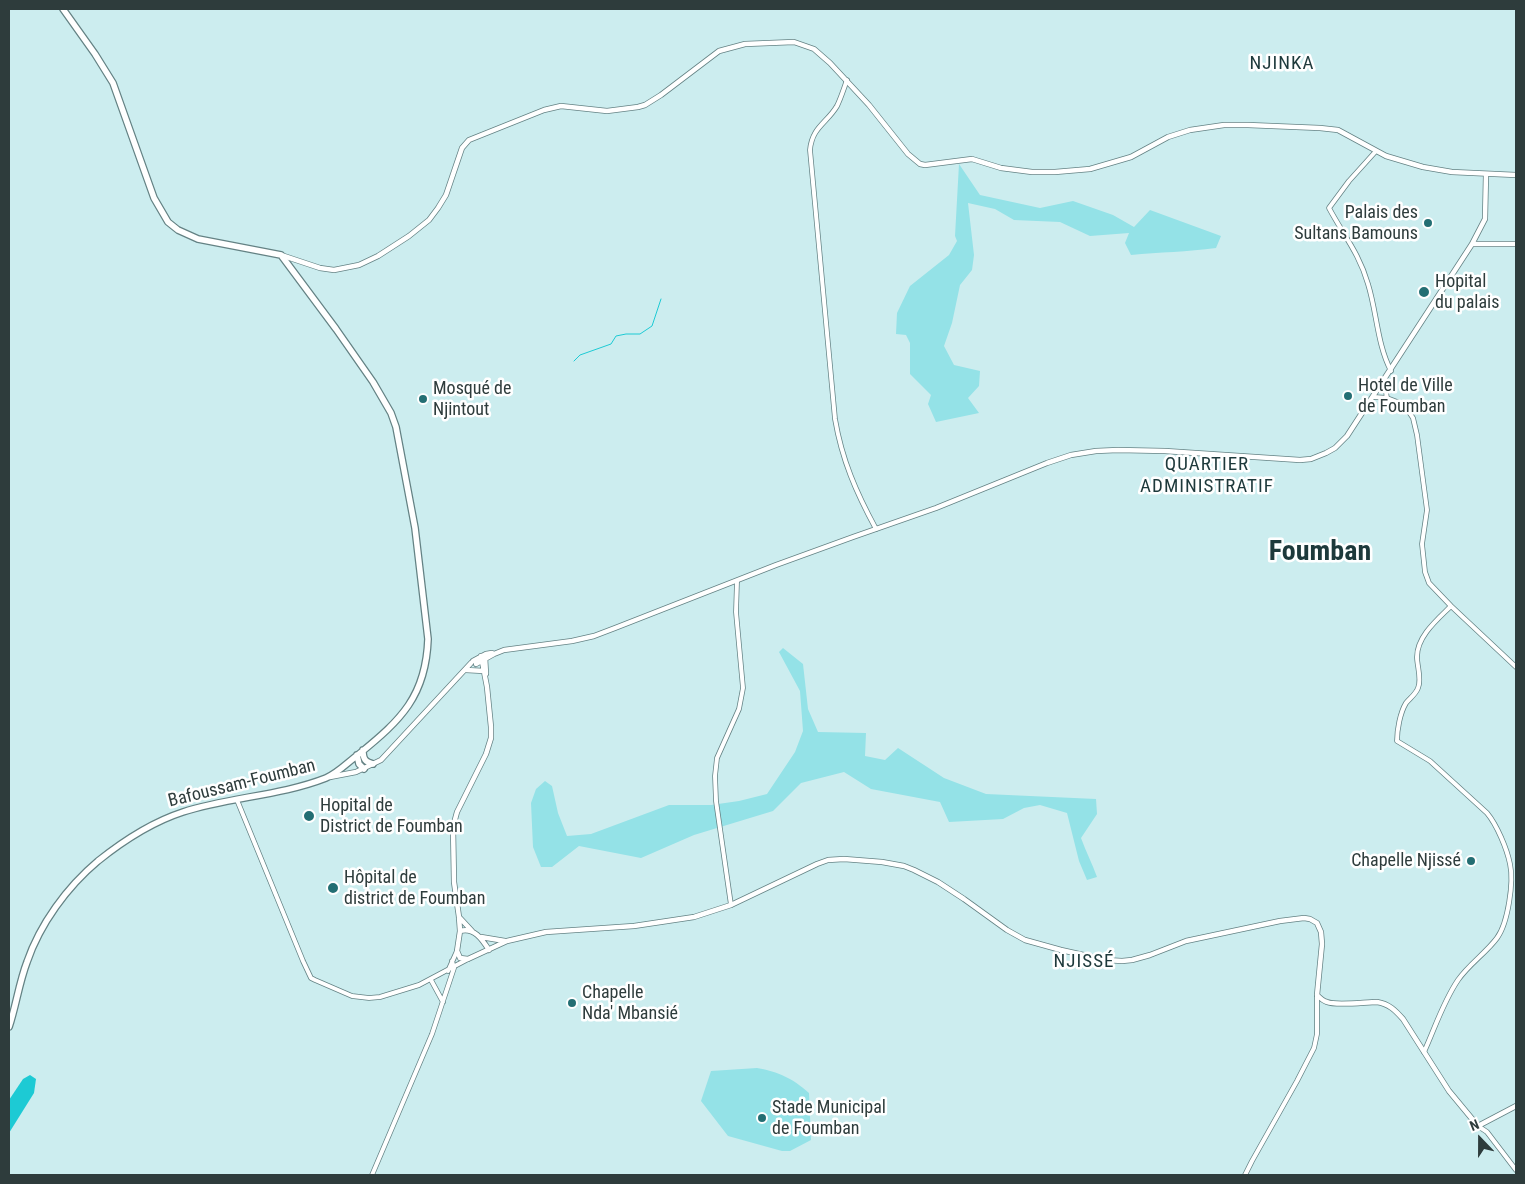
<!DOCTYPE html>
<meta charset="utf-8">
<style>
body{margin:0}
#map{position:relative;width:1525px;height:1184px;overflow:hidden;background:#ccedef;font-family:"Roboto Condensed",sans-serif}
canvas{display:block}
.frame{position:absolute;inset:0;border:10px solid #2e3c3c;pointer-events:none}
.north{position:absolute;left:1455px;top:1114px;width:50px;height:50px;-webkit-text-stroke:4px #fff;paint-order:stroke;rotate:338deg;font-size:14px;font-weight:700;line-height:20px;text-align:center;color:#2e3c3c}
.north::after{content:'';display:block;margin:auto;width:18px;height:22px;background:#2e3c3c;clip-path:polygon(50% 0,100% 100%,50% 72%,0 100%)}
</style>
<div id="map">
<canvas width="1525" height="1184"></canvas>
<div class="frame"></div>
<div class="north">N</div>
</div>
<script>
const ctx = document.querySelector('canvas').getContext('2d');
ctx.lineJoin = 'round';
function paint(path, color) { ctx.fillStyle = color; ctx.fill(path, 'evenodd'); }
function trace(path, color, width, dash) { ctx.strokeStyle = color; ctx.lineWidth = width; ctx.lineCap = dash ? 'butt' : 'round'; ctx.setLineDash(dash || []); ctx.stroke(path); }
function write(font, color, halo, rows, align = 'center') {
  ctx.font = font + ' "Roboto Condensed",sans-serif'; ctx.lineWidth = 5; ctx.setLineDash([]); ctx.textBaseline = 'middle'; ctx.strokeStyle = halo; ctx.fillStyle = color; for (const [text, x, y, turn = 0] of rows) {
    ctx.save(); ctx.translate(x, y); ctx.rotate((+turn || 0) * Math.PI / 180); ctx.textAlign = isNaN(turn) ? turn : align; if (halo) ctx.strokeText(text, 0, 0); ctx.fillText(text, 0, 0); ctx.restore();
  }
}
paint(new Path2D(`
 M959,164L980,195L1040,208L1073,201L1113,215L1134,227L1150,210L1221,236L1216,248C1188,252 1159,252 1131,255L1125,243L1129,233L1090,236L1060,222L1014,220L995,209L968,203L974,255L972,270L960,285L952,323L944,346L954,365L980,371L979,386L968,398L979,413L936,422L928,404L931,395L910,374V343L906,335L896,334L897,313L910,286L949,255L957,241L955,236Z
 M783,648L803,664L808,709L818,732L866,733L865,756L885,760L898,748L944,778L986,794L1096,799L1097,814L1081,838C1086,852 1092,863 1097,877L1087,880L1079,861L1067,813L1040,805L1024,808L1003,819L949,822L940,802L871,789L844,772L801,783L773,811L694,835L641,858L579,846L552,867H541L533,847L531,803L536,789L545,781L552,786L558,813L567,836L591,834L669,805H711L739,801L767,794L795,752L803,731L800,691L779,652Z
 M757,1068C779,1072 792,1078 809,1093L811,1140L790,1151H782L728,1136L701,1101L711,1071Z`), '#94e2e7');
paint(new Path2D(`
 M30,1075L36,1079L34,1093L9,1133V1100L23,1079Z`), '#1dcad4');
trace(new Path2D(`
 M574,361L580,355L611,344L616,336L626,334H640L652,326L661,299`), '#1dcad4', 1);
const tertiary = new Path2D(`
 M847,80C844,88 841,98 837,106C827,123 812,127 810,150L835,419C842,460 856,492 876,529
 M1376,151L1349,181L1329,208C1344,236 1359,253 1368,284C1377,313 1377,344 1391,371
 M1384,381L1387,398
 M1374,397L1387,398L1400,403L1409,412L1413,418L1417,435L1427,510L1422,544L1425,572L1429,583L1451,606L1516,667
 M237,800L303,961L311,978L315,980L352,996L369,998L380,997L419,985L468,959
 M731,905L716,801L715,776L717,758L739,709L743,688L736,612L737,581
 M448,971L457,951
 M431,980L443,1002
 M1424,1052C1435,1028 1443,1002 1458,980C1469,964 1486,953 1497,938C1508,923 1514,882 1510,864C1507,849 1497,825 1487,813L1430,761L1397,741C1397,730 1400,713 1406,703C1410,698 1416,694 1418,688C1422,679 1417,666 1417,657C1417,636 1438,619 1451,606
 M1478,1126L1487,1132L1516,1170
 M372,1175L432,1034L454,968L452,961
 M1245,1175L1252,1161L1297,1081L1314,1048L1317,1034V995`);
const secondary = new Path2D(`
 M1472,244L1485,219L1486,174
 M281,255L320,268L334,270L359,265L378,256L409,236L429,220L438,208L446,195L462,148L469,140L544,110L561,106L607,111L638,107L645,105L661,95L719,51L745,44L794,42L814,49L830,63L869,105L908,154L920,164L925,165L972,159L1001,168L1032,172H1055L1090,169L1131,157L1168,137L1190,130L1224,125H1248L1320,128L1338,130L1386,156L1423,167L1452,172L1516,175
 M481,656L487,687L491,727V738L486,754L457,812L453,827L454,882L459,917L460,931L457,951L460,958L468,959L507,941L546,932L634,926L694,917L731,905L817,864L828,860L844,859L882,862L904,866L914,870L938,882L964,899L1007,930L1025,940L1061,950L1106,960L1122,961L1132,960L1150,955L1186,941L1280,921L1304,918L1310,919L1317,923L1321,932L1322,944L1317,995C1320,998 1323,1001 1327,1002C1336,1006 1366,1002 1377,1002C1389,1004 1395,1010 1403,1019L1449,1091L1478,1126L1516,1106
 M485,657L486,674
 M473,661L486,654L492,653
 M476,664L494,654L504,650L572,641L594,636L615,628L776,565L853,537L936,508L1047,463L1071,455L1096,451L1118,450L1165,451L1300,460L1311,459L1326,453L1335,448L1347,436L1472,244H1516
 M466,670L484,671
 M330,777L356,772L381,760L471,663
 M459,917L472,931
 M460,931C474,927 482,939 489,950
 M481,937L505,941`);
const trunk = new Path2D(`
 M363,750C363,759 365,762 373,764
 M357,755L359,764L364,769
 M9,1027C16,1006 19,983 27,962C40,924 67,887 98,861C123,841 152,822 183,812C229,797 280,796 326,778C338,773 348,762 359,754C401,720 426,696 428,639L415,528L396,427L391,413L373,382L336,329L281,255L198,239L178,230L168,222L154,198L113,83L95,54L63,9`);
trace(tertiary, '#648284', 5.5);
trace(secondary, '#648284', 6);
trace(trunk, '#648284', 8);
trace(tertiary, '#fff', 4);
trace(secondary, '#fff', 4.5);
trace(trunk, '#fff', 5.5);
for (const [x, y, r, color] of [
 [1428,223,5,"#236e73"],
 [1424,292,6,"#236e73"],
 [1348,396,5,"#236e73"],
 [423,399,5,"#236e73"],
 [309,816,6,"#236e73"],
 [1471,861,5,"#236e73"],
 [333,888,6,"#236e73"],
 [572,1003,5,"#236e73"],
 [762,1118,5,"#236e73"]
]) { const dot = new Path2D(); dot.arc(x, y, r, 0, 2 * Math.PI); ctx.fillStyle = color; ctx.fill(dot); trace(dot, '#fff', 2); }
write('18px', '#2e3c3c', '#fff', [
 ["Palais des",1418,213,"right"],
 ["Sultans Bamouns",1418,234,"right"],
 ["Hopital",1435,282],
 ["du palais",1435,303],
 ["Hotel de Ville",1358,386],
 ["de Foumban",1358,407],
 ["Mosqué de",433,389],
 ["Njintout",433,410],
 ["Hopital de",320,806],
 ["District de Foumban",320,827],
 ["Chapelle Njissé",1461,861,"right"],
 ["Hôpital de",344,878],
 ["district de Foumban",344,899],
 ["Chapelle",582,993],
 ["Nda' Mbansié",582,1014],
 ["Stade Municipal",772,1108],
 ["de Foumban",772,1129]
], 'left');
write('18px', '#2e3c3c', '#fff', [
 ["Bafoussam-Foumban",242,784,-14]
]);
ctx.letterSpacing = '1px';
write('19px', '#1d393b', '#fff', [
 ["NJINKA",1282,64],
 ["QUARTIER",1207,465],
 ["ADMINISTRATIF",1207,487],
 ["NJISSÉ",1084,962]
]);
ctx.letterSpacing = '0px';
write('bold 28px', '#1d393b', '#fff', [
 ["Foumban",1320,553]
]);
</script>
